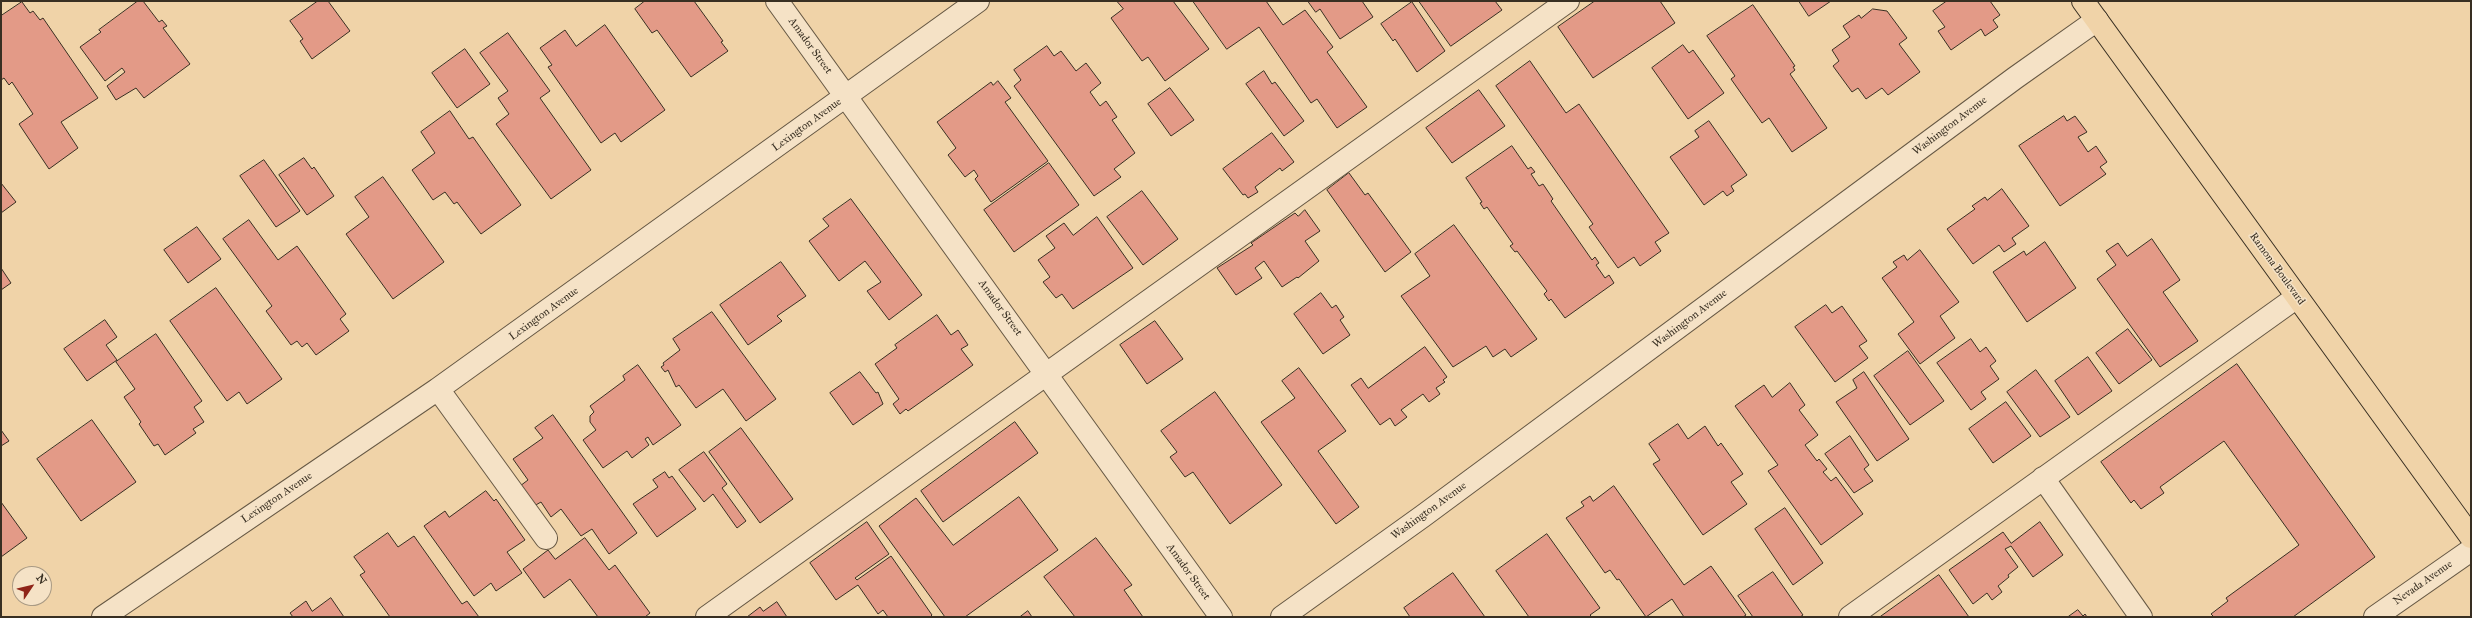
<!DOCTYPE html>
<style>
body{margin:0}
#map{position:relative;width:2472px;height:618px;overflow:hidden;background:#f0d3a8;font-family:"IM FELL Great Primer",serif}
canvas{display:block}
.frame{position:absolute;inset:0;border:2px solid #382f22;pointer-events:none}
.north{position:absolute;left:12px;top:566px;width:40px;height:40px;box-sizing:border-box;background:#f5e2c6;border:1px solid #a99a84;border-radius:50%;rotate:55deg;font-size:11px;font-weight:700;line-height:16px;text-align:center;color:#382f22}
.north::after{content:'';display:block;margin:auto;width:14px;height:18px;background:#8f2418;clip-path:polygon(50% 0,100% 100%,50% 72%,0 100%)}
</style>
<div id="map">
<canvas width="2472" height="618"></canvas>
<div class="frame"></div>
<div class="north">N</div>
</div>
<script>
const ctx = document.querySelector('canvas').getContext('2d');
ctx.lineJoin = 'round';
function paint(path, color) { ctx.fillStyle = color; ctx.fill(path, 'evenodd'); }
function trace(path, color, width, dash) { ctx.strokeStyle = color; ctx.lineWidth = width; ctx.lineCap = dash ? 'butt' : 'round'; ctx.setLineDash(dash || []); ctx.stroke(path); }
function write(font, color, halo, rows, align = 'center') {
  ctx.font = font + ' "IM FELL Great Primer",serif'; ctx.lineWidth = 3; ctx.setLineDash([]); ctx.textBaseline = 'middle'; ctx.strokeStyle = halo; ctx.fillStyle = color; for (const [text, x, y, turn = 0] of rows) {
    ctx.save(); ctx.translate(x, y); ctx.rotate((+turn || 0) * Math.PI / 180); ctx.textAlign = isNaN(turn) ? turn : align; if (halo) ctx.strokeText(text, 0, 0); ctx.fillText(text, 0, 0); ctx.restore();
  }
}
const building = new Path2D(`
 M138,1H143L159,22L162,20L167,26L163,28L190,64L144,98L136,88L116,100L107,86L125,72L122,68L105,81L80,47L101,32L99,30Z
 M318,1H328L350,31L312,59L300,41L303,39L290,21Z
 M645,1H694L723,41L721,42L728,51L691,77L657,30L652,33L635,9Z
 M1117,1H1173L1209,49L1165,81L1148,57L1142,61L1111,18L1123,9Z
 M1193,1H1266L1283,25L1305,10L1333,47L1327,52L1367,107L1337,128L1317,99L1311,103L1259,27L1227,49Z
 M1308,1H1362L1373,17L1340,39L1320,9L1316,12Z
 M1419,1H1495L1502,10L1451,46Z
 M1595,1H1660L1675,23L1593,78L1558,27Z
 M1799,1H1831L1809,16Z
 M1947,1H1990L2000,15L1993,20L1998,27L1985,36L1981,29L1951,50L1938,31L1945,27L1933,11Z
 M22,2L30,13L33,11L40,20L43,18L98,98L61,122L78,148L49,169L19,124L33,114L12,82L9,85L4,78L1,80V16Z
 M1412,2L1445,51L1417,72L1395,39L1393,41L1381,24Z
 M1753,5L1795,66L1793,67L1795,70L1790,74L1827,128L1792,152L1769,118L1762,123L1731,79L1735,76L1707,36Z
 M1873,9L1887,11L1907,38L1899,44L1920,72L1888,95L1882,88L1866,99L1858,88L1852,92L1833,66L1839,61L1832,50L1850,37L1843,26L1859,15L1861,18Z
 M605,25L665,110L621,142L615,133L601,143L548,67L552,65L540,48L565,30L576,46Z
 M508,33L550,91L540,98L591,170L551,199L496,124L509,114L498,98L508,91L480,53Z
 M1683,45L1689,53L1693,50L1724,93L1688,119L1652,68Z
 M1047,46L1054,56L1061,51L1076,71L1086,63L1101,83L1090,92L1100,106L1106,101L1117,117L1112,120L1135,153L1114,169L1121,177L1094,196L1014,86L1021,80L1014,70Z
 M465,49L490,84L457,108L432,73Z
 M1530,61L1566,113L1579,104L1669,233L1655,242L1661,251L1640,266L1634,257L1618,268L1589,227L1593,224L1496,86Z
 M1264,71L1272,84L1275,82L1304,121L1284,136L1246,84Z
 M998,81L1011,98L1005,102L1048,161L991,202L975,179L978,176L974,170L965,177L948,155L956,148L937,122L991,82L993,85Z
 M1170,88L1194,120L1171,136L1148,104Z
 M1479,90L1505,126L1452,163L1426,128Z
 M450,111L469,139L473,137L521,205L481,234L457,202L454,204L445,192L433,200L412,170L435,153L421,132Z
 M2064,116L2067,121L2075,116L2087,132L2078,137L2088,152L2096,146L2107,162L2100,167L2106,174L2060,206L2019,146Z
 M1709,121L1747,175L1731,186L1734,191L1727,196L1723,191L1704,205L1670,157L1699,137L1695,131Z
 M1272,133L1294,162L1282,171L1280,168L1255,187L1258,192L1248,198L1245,194L1243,195L1223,169Z
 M1512,146L1528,169L1531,167L1535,172L1531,174L1539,186L1543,184L1553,199L1551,201L1592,260L1595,257L1599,263L1596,265L1605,278L1609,275L1614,283L1565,318L1551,299L1549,301L1544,294L1547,291L1517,251L1515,252L1510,246L1513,244L1487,207L1484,209L1480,203L1482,202L1466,178Z
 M304,158L312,169L314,167L334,196L307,215L279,175Z
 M264,160L300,211L276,227L240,176Z
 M1049,163L1079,205L1014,252L984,210Z
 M1349,173L1365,195L1368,193L1411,252L1385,272L1327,190Z
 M383,177L444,262L393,299L346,234L369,217L355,197Z
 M1,183L16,202L1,213Z
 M2002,189L2029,226L2012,238L2016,244L2004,252L1999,245L1973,264L1947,229L1975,209L1972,206L1985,197L1987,200Z
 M1142,191L1178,239L1143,265L1107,217Z
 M851,199L922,295L889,320L867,291L881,282L865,261L839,281L809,241L829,226L823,219Z
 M1305,210L1320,231L1305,241L1319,261L1298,278L1297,277L1282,287L1264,261L1255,268L1262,278L1236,295L1217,268L1253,245L1251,243L1295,213L1298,216Z
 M1097,217L1133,268L1073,309L1062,294L1056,298L1043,282L1050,277L1038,260L1055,248L1046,236L1064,223L1073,235Z
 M249,220L278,260L297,246L346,314L340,319L349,331L316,355L307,343L302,347L297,341L291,345L266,311L272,306L223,239Z
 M1454,225L1537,339L1511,357L1505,349L1493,357L1486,346L1453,367L1401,296L1430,276L1415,254Z
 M197,227L221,259L188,283L164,250Z
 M2152,239L2180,280L2163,292L2198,341L2160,367L2097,279L2116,265L2106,251L2118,243L2127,256Z
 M2045,242L2076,288L2027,322L1993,272L2024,251L2026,255Z
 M1920,250L1959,302L1940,316L1955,338L1920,364L1898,334L1914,322L1882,278L1897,267L1893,262L1904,255L1907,260Z
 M781,262L806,296L777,316L782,321L748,345L720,305Z
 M1,268L11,283L1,290Z
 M216,288L282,379L247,404L239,392L227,401L170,321Z
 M1321,293L1332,308L1336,305L1344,317L1340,320L1350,335L1323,354L1294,314Z
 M1826,305L1832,313L1842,306L1867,341L1859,346L1868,358L1835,382L1795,327Z
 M712,312L776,399L746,421L723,389L696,408L679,385L676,387L668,370L665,372L661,367L664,365L663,363L680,350L673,339Z
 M937,315L951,335L958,330L968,345L961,349L973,365L908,411L906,409L900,414L893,404L899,399L875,364L897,348L895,345Z
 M105,320L117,337L106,345L117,360L87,381L64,349Z
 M1155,321L1183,359L1147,384L1120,345Z
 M2128,329L2152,360L2119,384L2096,353Z
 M156,334L202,401L194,407L204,422L193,429L196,433L165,455L158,444L154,446L139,424L141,422L124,397L135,389L116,362Z
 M1971,339L1980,352L1986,347L1996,361L1990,366L1999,379L1981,392L1986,399L1971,410L1937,363Z
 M1425,347L1447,377L1443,380L1445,382L1436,388L1440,394L1429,402L1423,394L1401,410L1407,417L1395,426L1390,418L1380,425L1351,385L1361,378L1368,388Z
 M1908,351L1944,401L1910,425L1874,376Z
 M2088,357L2112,391L2078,415L2055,381Z
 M2237,364L2375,557L2293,617H2214L2211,614L2228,601L2226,598L2299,545L2224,441L2160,487L2164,493L2141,509L2134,500L2131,503L2101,462Z
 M638,365L681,425L653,445L648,437L645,439L649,445L632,458L627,451L603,468L583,440L596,430L590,422V416L594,412L590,406L625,380L623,376Z
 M1299,368L1346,431L1318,451L1359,507L1336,524L1261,422L1295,398L1282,381Z
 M2036,370L2070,417L2040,437L2007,392Z
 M860,372L876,393L878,392L883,404L853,425L830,393Z
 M1864,372L1909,439L1877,461L1836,402L1857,388L1853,380Z
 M1790,383L1805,405L1799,410L1818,435L1805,445L1817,461L1819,459L1827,469L1823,472L1831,481L1836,477L1863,514L1821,545L1768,471L1778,465L1735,406L1764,385L1772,397Z
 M1215,392L1282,485L1230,524L1193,472L1185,477L1170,457L1177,452L1161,431Z
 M2006,402L2031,436L1993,463L1969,429Z
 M553,415L637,533L609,554L592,529L581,536L561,509L551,517L541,502L534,506L520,486L528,480L513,459L543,438L535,428Z
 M92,420L136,482L81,521L37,459Z
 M1015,422L1038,453L943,522L921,491Z
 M1678,424L1688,439L1705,426L1718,446L1721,443L1743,474L1731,482L1747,504L1703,535L1653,464L1660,460L1649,444Z
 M741,428L793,499L760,523L709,452Z
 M1,430L9,441L1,446Z
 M1850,436L1869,465L1864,469L1873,481L1854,493L1825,454Z
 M704,452L727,484L722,488L746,521L737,528L713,494L704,502L679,470Z
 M665,472L669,478L672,476L696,509L657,537L633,504L658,487L653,480Z
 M1614,486L1684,585L1711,566L1746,615L1743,617H1684L1672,599L1646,617L1619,579L1617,580L1610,570L1605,573L1566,518L1584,506L1581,502L1590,496L1593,501Z
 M486,491L494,501L496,499L525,540L507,552L522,573L496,591L491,583L474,596L424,526L445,511L449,517Z
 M1019,497L1058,550L965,617H945L879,526L916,498L953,545Z
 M1,502L27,538L1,557Z
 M1785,508L1823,563L1793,585L1755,529Z
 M867,522L889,554L855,578L857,580L891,556L932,615L930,617H888L883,610L878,614L858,585L836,600L810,563Z
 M2040,522L2063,555L2033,577L2011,546L2005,549L2018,567L2008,575L2009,577L1998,586L2002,592L1992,600L1987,593L1973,604L1949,570L2003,532L2011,543Z
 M388,533L398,547L414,536L462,604L467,601L479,617H390L360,575L365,572L354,557Z
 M1547,534L1600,608L1590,615L1592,617H1529L1496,571Z
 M585,538L609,570L615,565L650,613L645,617H598L570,579L544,598L523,569L548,550L555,559Z
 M1096,538L1132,585L1124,590L1143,617H1075L1044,577Z
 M1773,572L1803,615L1800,617H1753L1738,596Z
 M1453,573L1485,617H1410L1404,608Z
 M1939,575L1969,617H1880Z
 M331,598L344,617H293L290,613L306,601L312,611Z
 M777,602L787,617H747L760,607L763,611Z
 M2078,610L2083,616L2085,614L2087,617H2068Z
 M1028,611L1032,617H1020Z`);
paint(building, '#e39a87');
trace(building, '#382f22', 1);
const minor = new Path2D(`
 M777,1L1221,617
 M438,389L546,538
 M2043,478L2141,617
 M103,617L438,389L978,1
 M707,617L1568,1
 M1282,617L1423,516L2015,78L2097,20
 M1850,617L2297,297
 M2375,617L2471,550`);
const major = new Path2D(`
 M2083,1L2471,537`);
trace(minor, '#665844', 24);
trace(major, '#382f22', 24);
trace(minor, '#f5e2c6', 22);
trace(major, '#f0d3a8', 22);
write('11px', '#382f22', '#f5e2c6', [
 ["Amador Street",810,46,54],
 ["Lexington Avenue",807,125,-36],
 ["Washington Avenue",1950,126,-37],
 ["Ramona Boulevard",2277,269,54],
 ["Amador Street",1000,308,54],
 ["Lexington Avenue",544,314,-36],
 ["Washington Avenue",1690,319,-37],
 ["Lexington Avenue",277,498,-34],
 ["Washington Avenue",1429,511,-36],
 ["Amador Street",1188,572,54],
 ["Nevada Avenue",2423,583,-35]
]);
</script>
